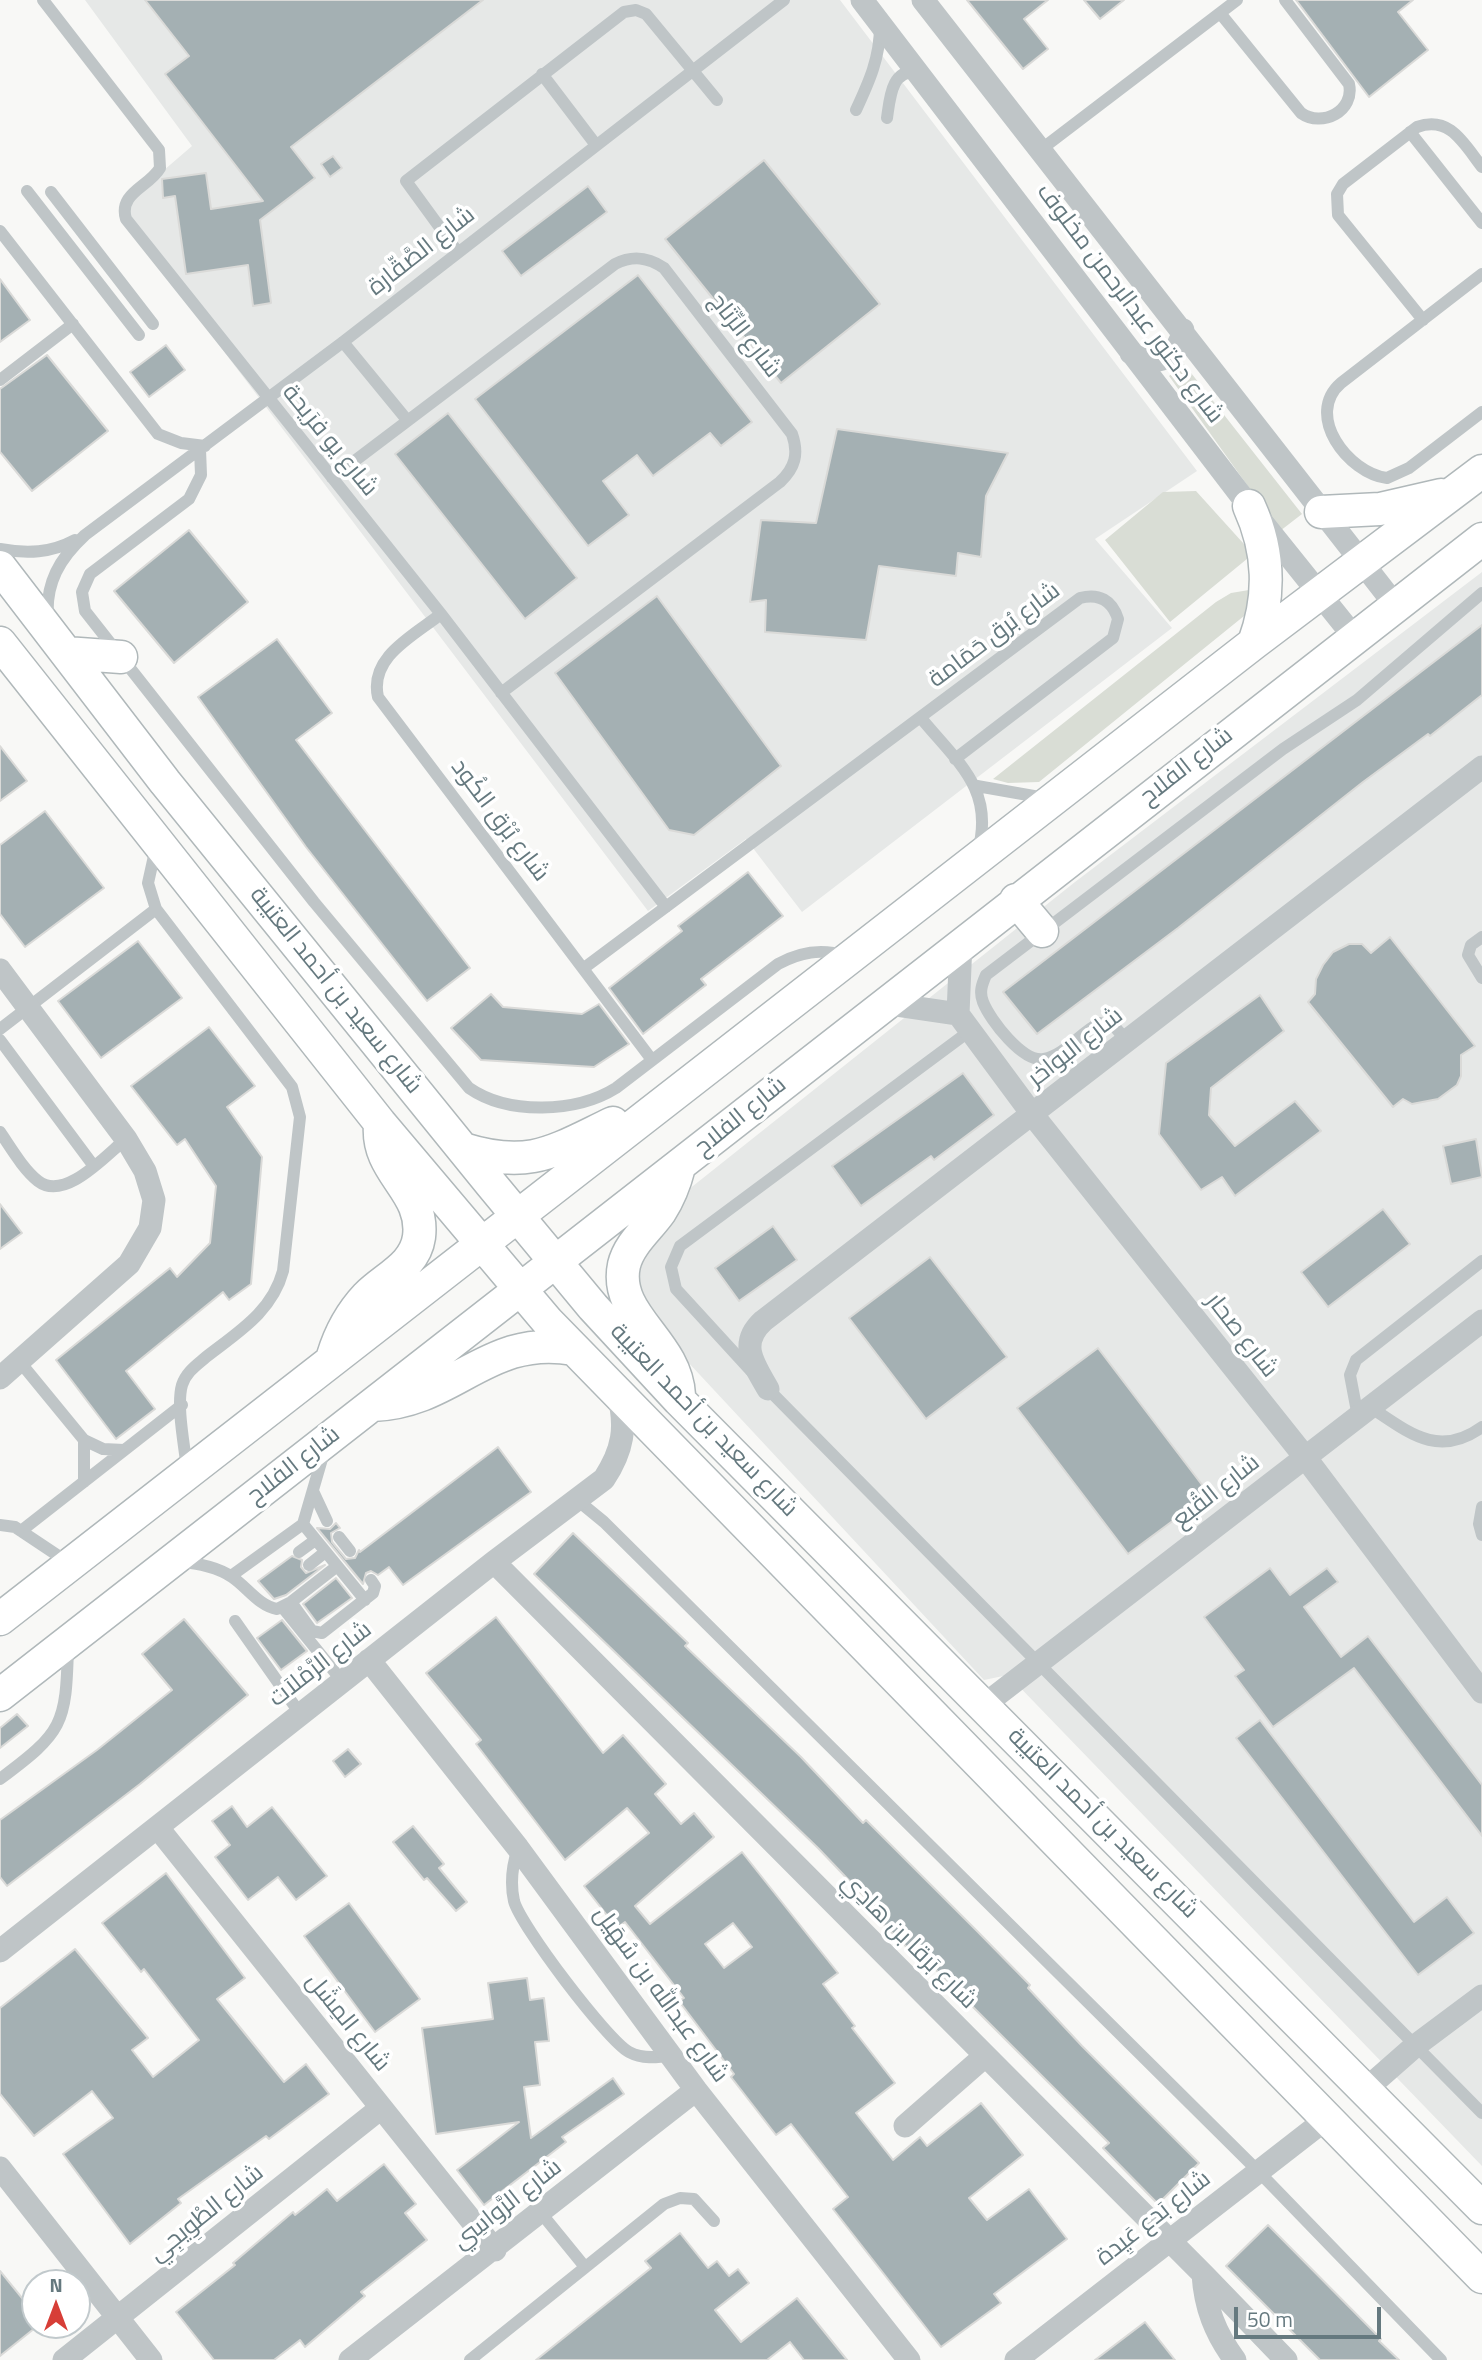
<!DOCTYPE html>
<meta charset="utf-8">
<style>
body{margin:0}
#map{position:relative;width:1482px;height:2360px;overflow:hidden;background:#f8f8f6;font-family:"Titillium Web",sans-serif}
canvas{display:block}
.north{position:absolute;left:21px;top:2269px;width:70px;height:70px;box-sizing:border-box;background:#fff;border:2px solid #c1c9cc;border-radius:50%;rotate:0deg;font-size:19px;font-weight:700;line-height:28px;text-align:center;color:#65797f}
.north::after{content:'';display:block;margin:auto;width:24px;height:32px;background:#d73e37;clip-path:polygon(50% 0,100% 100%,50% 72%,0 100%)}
.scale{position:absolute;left:1234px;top:2307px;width:147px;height:32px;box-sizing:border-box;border:4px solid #65797f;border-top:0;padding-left:9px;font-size:21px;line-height:24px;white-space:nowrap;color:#65797f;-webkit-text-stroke:5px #fff;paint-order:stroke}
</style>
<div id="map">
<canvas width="1482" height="2360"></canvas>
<div class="north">N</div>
<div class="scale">50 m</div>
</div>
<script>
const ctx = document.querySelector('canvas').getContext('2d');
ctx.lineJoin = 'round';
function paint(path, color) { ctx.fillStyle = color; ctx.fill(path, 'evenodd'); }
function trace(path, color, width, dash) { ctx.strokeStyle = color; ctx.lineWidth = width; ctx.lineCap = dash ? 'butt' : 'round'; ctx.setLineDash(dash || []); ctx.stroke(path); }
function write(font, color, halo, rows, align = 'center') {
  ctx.font = font + ' "Titillium Web",Cairo,sans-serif'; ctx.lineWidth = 7; ctx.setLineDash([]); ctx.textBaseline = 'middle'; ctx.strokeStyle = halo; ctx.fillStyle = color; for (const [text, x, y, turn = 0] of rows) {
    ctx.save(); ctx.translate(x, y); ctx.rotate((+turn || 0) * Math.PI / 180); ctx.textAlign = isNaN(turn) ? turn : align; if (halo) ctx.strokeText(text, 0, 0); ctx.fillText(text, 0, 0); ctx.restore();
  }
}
paint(new Path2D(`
 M85,0H840L1197,471L1095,539L1172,628L802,912L746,839L648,911L194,312L120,208L192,146Z
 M1482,572V2166L1008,1675L984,1680L646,1317L635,1265L649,1221L1075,882Z`), '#e6e8e7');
paint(new Path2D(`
 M1184,364L1302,514L1280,531L1169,376Z
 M1196,491L1253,554L1170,622L1105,540L1163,492Z
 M1255,589L1253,602L1244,616L1039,782L1008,783L993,779L1216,602L1231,593Z`), '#d9ddd5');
const building = new Path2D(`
 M145,0H483L291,147L315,178L260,220L271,303L253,306L248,265L186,274L175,196L163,198L162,179L206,173L211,209L263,201L165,74L189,56Z
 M967,0H1048L1024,19L1048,49L1023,69Z
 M1084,0H1124L1100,19Z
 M1296,0H1413L1398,12L1428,50L1369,97Z
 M333,156L342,168L330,177L321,164Z
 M764,160L880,304L781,383L665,239Z
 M588,186L607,212L521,276L502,251Z
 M638,275L752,422L721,446L710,433L653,476L637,455L603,481L629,515L588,546L475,399Z
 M0,279L30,320L0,342Z
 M166,345L185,370L149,397L130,372Z
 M47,355L108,431L32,491L0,452V389Z
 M448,413L577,578L525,619L395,454Z
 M837,429L1008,453L986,496L981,557L958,553L956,576L879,566L866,640L765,632L766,600L750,602L761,520L816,523Z
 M189,530L248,602L174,663L114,591Z
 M657,596L781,766L694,835L669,830L555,673Z
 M1482,625V695L1430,736L1428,734L1363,782L1178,928L1037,1034L1003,992Z
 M277,639L332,713L296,740L470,968L427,1001L306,847L198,697Z
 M0,746L27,781L0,801Z
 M45,811L104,888L25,947L0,914V845Z
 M748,872L783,916L701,979L706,985L643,1034L609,988L682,931L678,926Z
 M1390,937L1475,1046L1461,1055V1076L1457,1085L1438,1099L1412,1104L1403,1099L1393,1107L1308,1002L1315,994L1316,979L1323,965L1333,952L1349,944H1362L1371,953Z
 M138,941L182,998L101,1058L58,1001Z
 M491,994L503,1007L582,1014L599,1004L629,1044L594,1067L481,1060L451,1028Z
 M1260,995L1284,1031L1211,1088L1209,1115L1235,1146L1295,1101L1321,1131L1235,1196L1222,1177L1201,1190L1159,1134L1166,1063Z
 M209,1027L255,1086L227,1107L262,1157L251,1284L229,1300L223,1292L126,1371L155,1409L116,1439L56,1360L170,1268L177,1277L210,1243L216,1186L185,1139L177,1145L131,1086Z
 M963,1073L994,1115L934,1160L931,1156L861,1206L832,1166Z
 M1476,1139L1482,1177L1451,1184L1443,1146Z
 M0,1204L22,1233L0,1249Z
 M1383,1209L1410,1244L1328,1307L1301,1272Z
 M773,1226L797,1260L739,1301L715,1268Z
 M930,1257L1007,1357L926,1419L849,1318Z
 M1098,1348L1209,1494L1128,1554L1017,1408Z
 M498,1447L531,1492L403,1585L389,1567L378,1575L371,1571L366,1573L363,1584L317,1528L330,1529L336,1523L340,1528L331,1533L332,1542L346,1559L355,1558L359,1550L360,1552Z
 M573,1533L688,1643L685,1646L801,1757L863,1823L866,1820L978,1932L1030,1985L1028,1988L1082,2046L1199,2163L1158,2204L1103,2148L1109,2143L933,1967L930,1970L878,1919L882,1915L818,1848L534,1574Z
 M292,1556L302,1560L301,1567L306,1573L325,1565L286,1595L274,1599L258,1581Z
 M1270,1568L1290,1595L1327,1568L1338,1582L1304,1607L1341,1657L1368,1636L1482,1785V1836L1354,1668L1273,1727L1235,1676L1244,1670L1204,1617Z
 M336,1578L352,1598L317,1623L303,1604Z
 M496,1617L603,1753L623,1735L666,1784L655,1794L681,1824L694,1813L714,1837L635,1906L650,1924L742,1852L838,1973L823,1984L855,2026L852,2028L895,2083L856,2113L893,2160L920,2137L927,2146L981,2103L1023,2155L969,2198L987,2220L1029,2189L1067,2239L994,2294L1001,2303L941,2347L833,2209L848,2197L791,2124L776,2135L731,2077L734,2074L679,2001L684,1998L625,1922L617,1928L584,1886L649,1833L627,1808L565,1860L476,1744L481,1740L426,1673ZM733,1923L752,1947L724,1968L705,1944Z
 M184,1619L248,1695L140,1784L7,1886L0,1877V1820L97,1750L172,1690L142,1654Z
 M282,1620L307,1651L281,1670L257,1638Z
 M17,1714L28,1726L0,1748V1728Z
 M1260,1720L1414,1922L1447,1897L1474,1933L1418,1975L1236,1738Z
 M348,1749L361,1764L345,1777L333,1761Z
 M232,1806L247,1827L272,1807L327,1876L296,1900L278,1877L248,1900L215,1857L230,1845L212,1821Z
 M413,1826L444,1864L439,1868L467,1902L456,1911L427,1878L424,1880L393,1842Z
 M166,1873L245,1978L217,1999L284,2082L306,2064L329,2094L269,2139L266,2136L178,2199L181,2203L130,2244L63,2154L113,2118L92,2091L34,2136L0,2094V2008L75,1949L148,2038L132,2050L153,2077L199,2040L144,1969L141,1972L102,1923Z
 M349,1903L420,1999L375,2032L304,1936Z
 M527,1978L530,2000L544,1998L549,2041L535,2042L540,2085L524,2087L531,2138L613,2078L624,2094L562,2137L566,2142L484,2205L457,2170L519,2122L436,2134L422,2028L493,2019L488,1983Z
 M384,2164L416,2204L405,2213L427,2240L361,2292L365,2296L305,2347L300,2340L274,2360H214L176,2312L235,2265L233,2263L293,2212L295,2215L327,2189L337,2201Z
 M1268,2225L1381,2339L1379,2341L1399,2360H1320L1226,2266Z
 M680,2233L708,2268L717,2261L729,2276L738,2269L749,2283L715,2310L741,2342L797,2298L847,2360H804L790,2342L767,2360H536L651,2268L645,2261Z
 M0,2271L35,2314V2328L0,2356Z
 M1145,2322L1175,2360H1095Z`);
paint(building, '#a4b0b3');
trace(building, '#dadad8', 2);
const secondary = new Path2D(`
 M1249,506C1270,552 1271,596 1254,643
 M1321,512L1380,509L1441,495
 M0,567L165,782L491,1184L593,1307L679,1400L1482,2208
 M0,643L380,1123L548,1322L1482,2277
 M66,653L121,657
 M1016,900L1042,931
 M463,1149C530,1170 554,1151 613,1123
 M679,1167C675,1183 669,1198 660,1212C648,1229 629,1244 624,1265C613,1316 676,1341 679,1395
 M333,1356C340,1333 351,1313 367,1296C386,1277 415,1266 419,1237C425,1190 376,1173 380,1125
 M373,1405C455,1402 487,1333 574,1349
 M0,1619L1254,643L1482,471
 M0,1695C496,1312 986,922 1482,539`);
trace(secondary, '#b0b8ba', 35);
trace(new Path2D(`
 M43,0L159,150L160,168C149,187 118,193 126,219L441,614L666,907
 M1220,13L1301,113C1322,128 1355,111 1349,84L1285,0
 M542,74L596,145
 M856,110C869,82 880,58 880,26
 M887,118C890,98 891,68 919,72
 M1410,132L1482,223
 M1039,151L1237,0
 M27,191L139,335
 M51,192L153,324
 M0,231L158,434L181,443L205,446
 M457,251L406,181L624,12L636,10L646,14L717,100
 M1482,274L1341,383C1304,415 1348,473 1387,478L1409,468L1482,412
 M1423,320L1338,215L1337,194L1343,184L1417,127C1450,115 1464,144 1482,167
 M343,342L407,420
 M0,380L73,324
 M200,449L201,475L189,499L90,574L82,592L85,611L314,902L469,1088C508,1115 576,1113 616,1088L778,964C800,952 821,948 845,956
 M332,478L615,264C633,255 648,257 664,268L792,434C799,454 795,468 780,482L501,693
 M0,549C27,554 51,553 75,540
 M441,614C413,636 369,657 378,697L652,1060
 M48,619C45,583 60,558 85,535L343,342L784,0
 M921,718C957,762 995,789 978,851
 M977,786L1045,798
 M156,847L148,883L156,909L292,1087L300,1117L283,1271C272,1312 238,1332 206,1357C197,1365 186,1372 182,1385C176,1406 185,1448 187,1470
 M1482,937L1471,945L1468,955L1482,978
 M584,968L1080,598C1099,593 1112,600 1118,619L1113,638L955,759
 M0,1029L156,909
 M0,1040L93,1165
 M1127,1041L1114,1026L1100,1023C1081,1032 1065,1055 1044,1059C1023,1063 990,1020 983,1002C979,992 982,984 986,975L1283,749L1357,700L1482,593
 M0,1132C11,1148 23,1169 38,1181C65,1202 106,1155 126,1139
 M20,1362L84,1440L103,1449L124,1450
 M752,1372L676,1289L671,1267L680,1246L971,1030
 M765,1386L1482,2113
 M1370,1407C1408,1432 1438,1459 1482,1427
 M1358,1417L1350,1375L1356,1360L1482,1261
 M84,1440V1482
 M313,1491L327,1521
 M576,1499L604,1522L1258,2171L1441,2360
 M1482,1507L1479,1524L1482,1535
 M303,1524L365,1600
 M0,1525L15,1527L69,1563
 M21,1531L182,1405
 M339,1537L350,1551
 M299,1552L314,1541
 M179,1562C197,1563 217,1567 232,1577C247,1587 259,1606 277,1609L291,1602L336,1567
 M309,1565L324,1553
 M231,1576L303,1524L324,1452
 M291,1602L312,1631L322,1633L373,1593L375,1586L371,1580
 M283,1608L342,1681
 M235,1621L301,1715
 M0,1779C63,1732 66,1725 68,1647
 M518,1848C512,1866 510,1883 514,1901C520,1925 607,2040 629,2052C642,2059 656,2058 671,2055
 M541,2213L585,2267
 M470,2360L664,2204L680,2198L694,2199L714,2221`), '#bfc5c7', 12);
trace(new Path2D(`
 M862,0L1249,506L1355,638
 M923,0L1396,606
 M1131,353C1154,370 1179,357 1183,330
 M961,942L958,1014L1032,1114L1305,1457L1482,1692
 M0,970L126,1139L145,1171L154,1200L150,1228L129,1264L0,1378
 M883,1003L958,1014
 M768,1389C754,1364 738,1344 763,1321L1482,767
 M494,1562L1203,2274L1286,2360
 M369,1660L518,1848L696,2090L909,2360
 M984,1705L1482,1321
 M158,1828L495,2250
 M0,1951L494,1562L604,1479C623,1450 627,1427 618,1394
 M1365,2090L1415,2046L1482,1996
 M905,2126L985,2056
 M0,2168L151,2360
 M1203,2274C1205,2307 1215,2333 1235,2360
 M64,2360L381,2108
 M350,2360L696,2090
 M1016,2360L1325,2120`), '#bfc5c7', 23);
trace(secondary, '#fff', 32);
write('24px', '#65797f', '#fff', [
 ["شارع الصَّقّارة",422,252,-38],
 ["شارع دكتور عبدالرحمن مخلوف",1129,304,53],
 ["شارع الرِّتَاج",744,336,52],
 ["شارع يو فرَيحة",329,441,51],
 ["شارع بُرق حَمَامة",995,636,-37],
 ["شارع الفلاح",1187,767,-38],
 ["شارع بُرْق الكُود",499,821,53],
 ["شارع سعيد بن أحمد العتيبة",335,991,51],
 ["شارع البواخر",1076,1048,-38],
 ["شارع الفلاح",741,1117,-39],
 ["شارع صحار",1241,1336,52],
 ["شارع سعيد بن أحمد العتيبة",703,1421,46],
 ["شارع الفلاح",294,1466,-38],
 ["شارع القُبع",1217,1492,-38],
 ["شارع الرَّمْلاَت",321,1665,-38],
 ["شارع سعيد بن أحمد العتيبة",1102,1824,45],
 ["شارع بَرقا بن هادِي",908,1942,45],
 ["شارع عبدالله بن سُهَيل",660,1995,54],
 ["شارع المِشَل",347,2023,51],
 ["شارع الرَّواسِي",508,2205,-38],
 ["شارع الطْوِيجِي",207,2214,-39],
 ["شارع بَدع عَيِدة",1154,2219,-38]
]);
</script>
